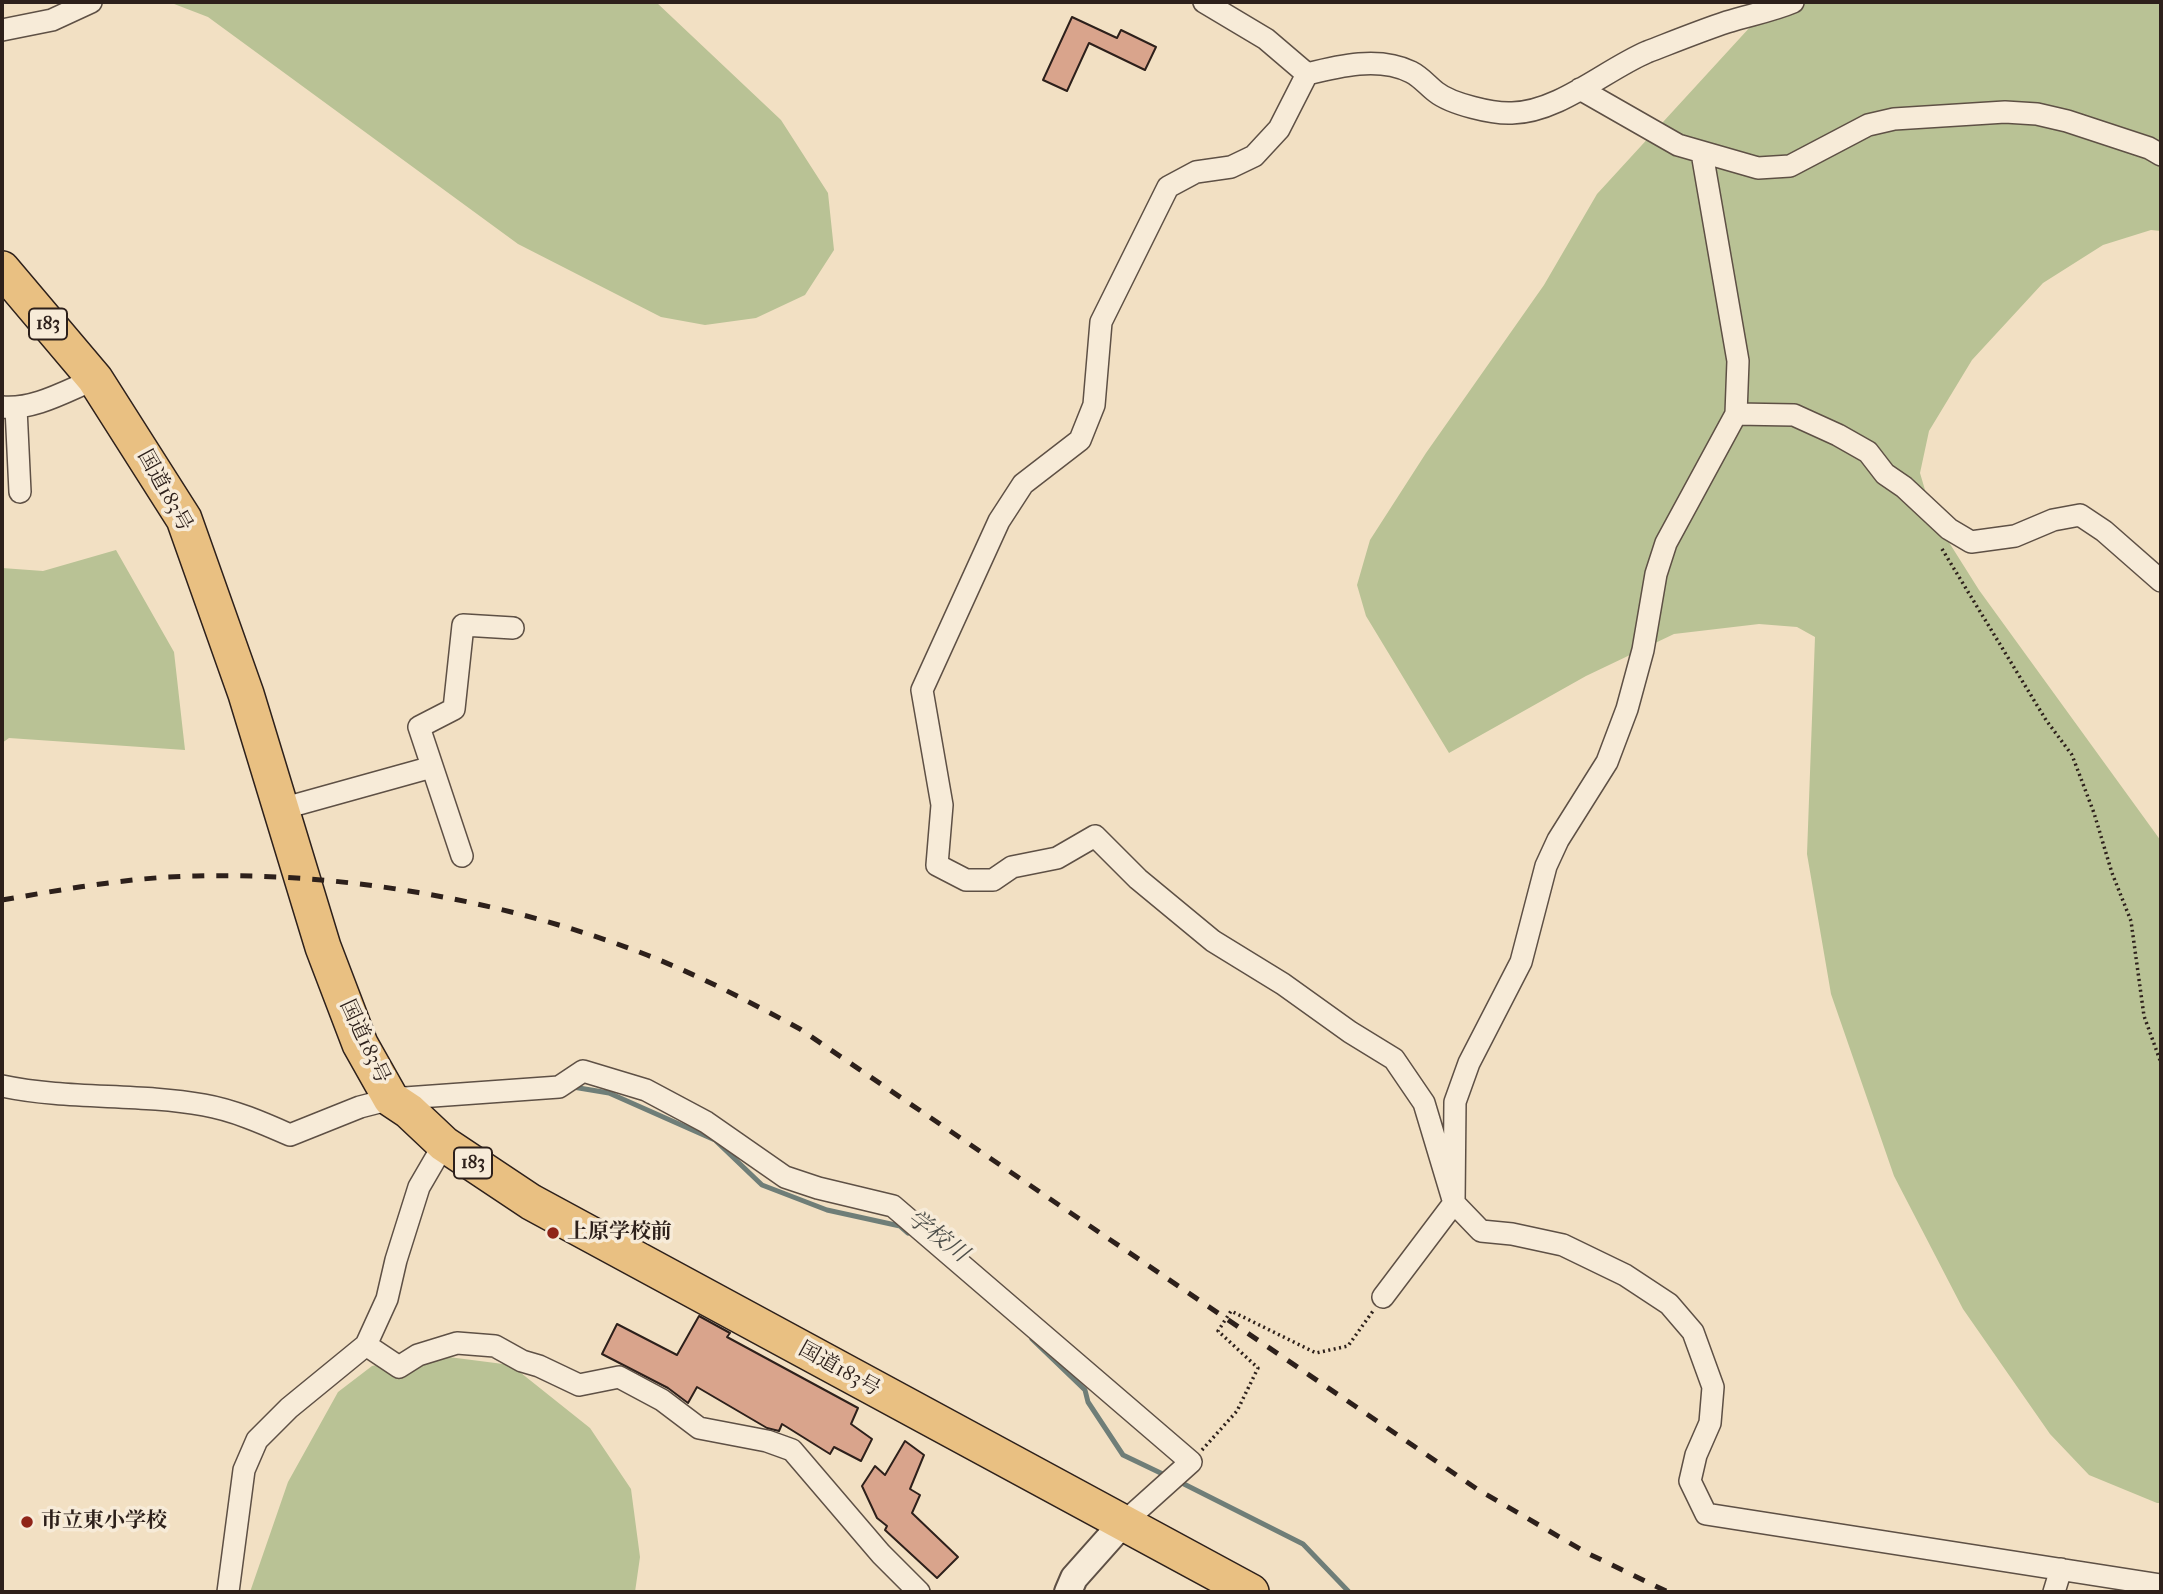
<!DOCTYPE html>
<meta charset="utf-8">
<style>
body{margin:0}
#map{position:relative;width:2163px;height:1594px;overflow:hidden;background:#f2e0c3;font-family:"IM FELL French Canon",serif}
canvas{display:block}
.frame{position:absolute;inset:0;border:4px solid #2d201b;pointer-events:none}
</style>
<div id="map">
<canvas width="2163" height="1594"></canvas>
<div class="frame"></div>
</div>
<script>
const ctx = document.querySelector('canvas').getContext('2d');
ctx.lineJoin = 'round';
function paint(path, color) { ctx.fillStyle = color; ctx.fill(path, 'evenodd'); }
function trace(path, color, width, dash) { ctx.strokeStyle = color; ctx.lineWidth = width; ctx.lineCap = dash ? 'butt' : 'round'; ctx.setLineDash(dash || []); ctx.stroke(path); }
function write(font, color, halo, rows, align = 'center') {
  ctx.font = font + ' "IM FELL French Canon","Noto Serif JP",serif'; ctx.lineWidth = 7; ctx.setLineDash([]); ctx.textBaseline = 'middle'; ctx.strokeStyle = halo; ctx.fillStyle = color; for (const [text, x, y, turn = 0] of rows) {
    ctx.save(); ctx.translate(x, y); ctx.rotate((+turn || 0) * Math.PI / 180); ctx.textAlign = isNaN(turn) ? turn : align; if (halo) ctx.strokeText(text, 0, 0); ctx.fillText(text, 0, 0); ctx.restore();
  }
}
paint(new Path2D(`
 M169,2H656L781,120L828,193L834,250L805,295L756,318L705,325L661,317L518,244L208,17Z
 M1773,2H2161V231L2151,230L2103,245L2043,283L1972,360L1929,431L1920,473L1933,517L1979,590L2161,841V1503H2157L2089,1475L2050,1434L1963,1309L1894,1176L1831,994L1807,854L1815,637L1797,627L1759,624L1674,634L1586,676L1449,753L1366,616L1357,585L1370,540L1426,453L1544,285L1597,194Z
 M116,550L174,652L185,750L9,738L2,743V568L43,571Z
 M425,1354L511,1365L590,1428L631,1489L640,1557L635,1592H250L288,1482L338,1392L372,1366Z`), '#b9c295');
trace(new Path2D(`
 M573,1087L609,1093L715,1140L762,1185L827,1210L900,1226L908,1233
 M1032,1339L1085,1390L1088,1402L1123,1455L1169,1477
 M1178,1481L1303,1544L1349,1592`), '#6f7e78', 5);
const building = new Path2D(`
 M1072,17L1117,38L1121,30L1156,47L1145,70L1089,43L1067,91L1043,80Z
 M699,1316L730,1333L727,1337L858,1408L851,1424L872,1439L861,1461L834,1447L830,1454L782,1424L779,1431L767,1428L697,1387L688,1403L668,1388L602,1354L617,1324L677,1355Z
 M905,1441L924,1455L910,1489L920,1495L912,1513L958,1557L937,1578L885,1530L887,1526L877,1518L862,1486L875,1466L885,1475Z`);
paint(building, '#d9a48c');
trace(building, '#2d201b', 2);
const minor = new Path2D(`
 M1204,2L1266,39L1307,74
 M1793,2C1772,11 1749,15 1727,22C1700,31 1673,42 1647,52C1605,70 1559,112 1512,113C1493,114 1451,104 1436,92C1427,85 1421,77 1411,72C1379,56 1339,66 1307,74L1279,129L1254,156L1231,167L1196,172L1168,187L1101,322L1094,405L1080,440L1023,484L999,521L922,690L942,805L937,865L966,880H993L1012,867L1057,858L1095,836L1138,879L1213,941L1283,984L1350,1032L1394,1059L1424,1103L1454,1203L1481,1231L1512,1234L1563,1245L1625,1275L1669,1304L1693,1332L1713,1387L1710,1423L1696,1455L1690,1481L1706,1514L2161,1585
 M2,30L52,20L91,2
 M1580,89L1678,145L1758,168L1790,166L1868,125L1894,119L2005,112L2037,114L2067,121L2149,148L2161,155
 M2,407C34,410 66,391 95,379
 M16,408L20,492
 M1736,414L1794,415L1838,435L1868,452L1885,474L1904,487L1949,529L1971,542L2015,536L2053,520L2080,515L2104,531L2161,581
 M281,809L432,767
 M462,856L419,727L454,709L463,625L513,628
 M2,1086C68,1100 137,1093 204,1105C233,1110 263,1123 290,1135L360,1107L391,1099L559,1087L583,1071L646,1090L706,1122L785,1177L818,1188L893,1206L1191,1462L1122,1524
 M1383,1297L1454,1203L1455,1102L1469,1063L1521,962L1546,866L1558,840L1607,762L1627,709L1643,650L1656,574L1666,543L1736,414L1738,361L1702,153
 M366,1345L399,1367L418,1355L457,1343L495,1346L522,1361L539,1366L579,1385L619,1377L662,1400L699,1428L767,1441L792,1450L881,1554L919,1592
 M228,1592L244,1470L257,1440L289,1408L366,1345L387,1299L396,1260L419,1187L444,1144
 M2054,1592L2061,1569`);
const tertiary = new Path2D(`
 M1068,1592L1074,1578L1122,1524`);
const trunk = new Path2D(`
 M2,269L95,379L184,519L246,694L323,947L360,1044L391,1099L409,1111L444,1144L531,1202L1251,1592`);
trace(minor, '#5e5045', 24);
trace(tertiary, '#5e5045', 30);
trace(trunk, '#2d201b', 38);
trace(new Path2D(`
 M1942,549L2046,720L2072,755L2094,813L2112,873L2131,921L2144,1016L2161,1063
 M1202,1450L1237,1411L1258,1368L1218,1331L1231,1311L1316,1353L1348,1346L1373,1311`), '#2d201b', 3.5, [2, 3.5]);
trace(minor, '#f7ebd8', 21);
trace(tertiary, '#f7ebd8', 26);
trace(trunk, '#e9c082', 35);
trace(new Path2D(`
 M2,900C66,889 131,877 196,876C346,872 508,901 647,955C700,976 750,1002 800,1029L1477,1489L1587,1553L1668,1592`), '#2d201b', 5, [12, 12]);
for (const [x, y, r, color] of [
 [553,1233,7,"#8f2418"],
 [27,1522,7,"#8f2418"]
]) { const dot = new Path2D(); dot.arc(x, y, r, 0, 2 * Math.PI); ctx.fillStyle = color; ctx.fill(dot); trace(dot, '#f7ebd8', 2.5); }
for (const [x, y, w] of [
 [48,324,38],
 [473,1163,38]
]) { const box = new Path2D(); box.roundRect(x - w / 2, y - 15.5, w, 31, 5); ctx.fillStyle = '#f7ebd8'; ctx.fill(box); trace(box, '#2d201b', 2); }
write('bold 19px', '#2d201b', null, [
 ["183",48,324],
 ["183",473,1163]
]);
write('21px', '#2d201b', '#f7ebd8', [
 ["国道183号",164,491,61],
 ["国道183号",364,1042,65],
 ["国道183号",839,1370,29]
]);
write('bold 21px', '#2d201b', '#f7ebd8', [
 ["上原学校前",567,1233],
 ["市立東小学校",41,1522]
], 'left');
write('italic 23px', '#4e4f4a', '#f7ebd8', [
 ["学校川",937,1237,37]
]);
</script>
